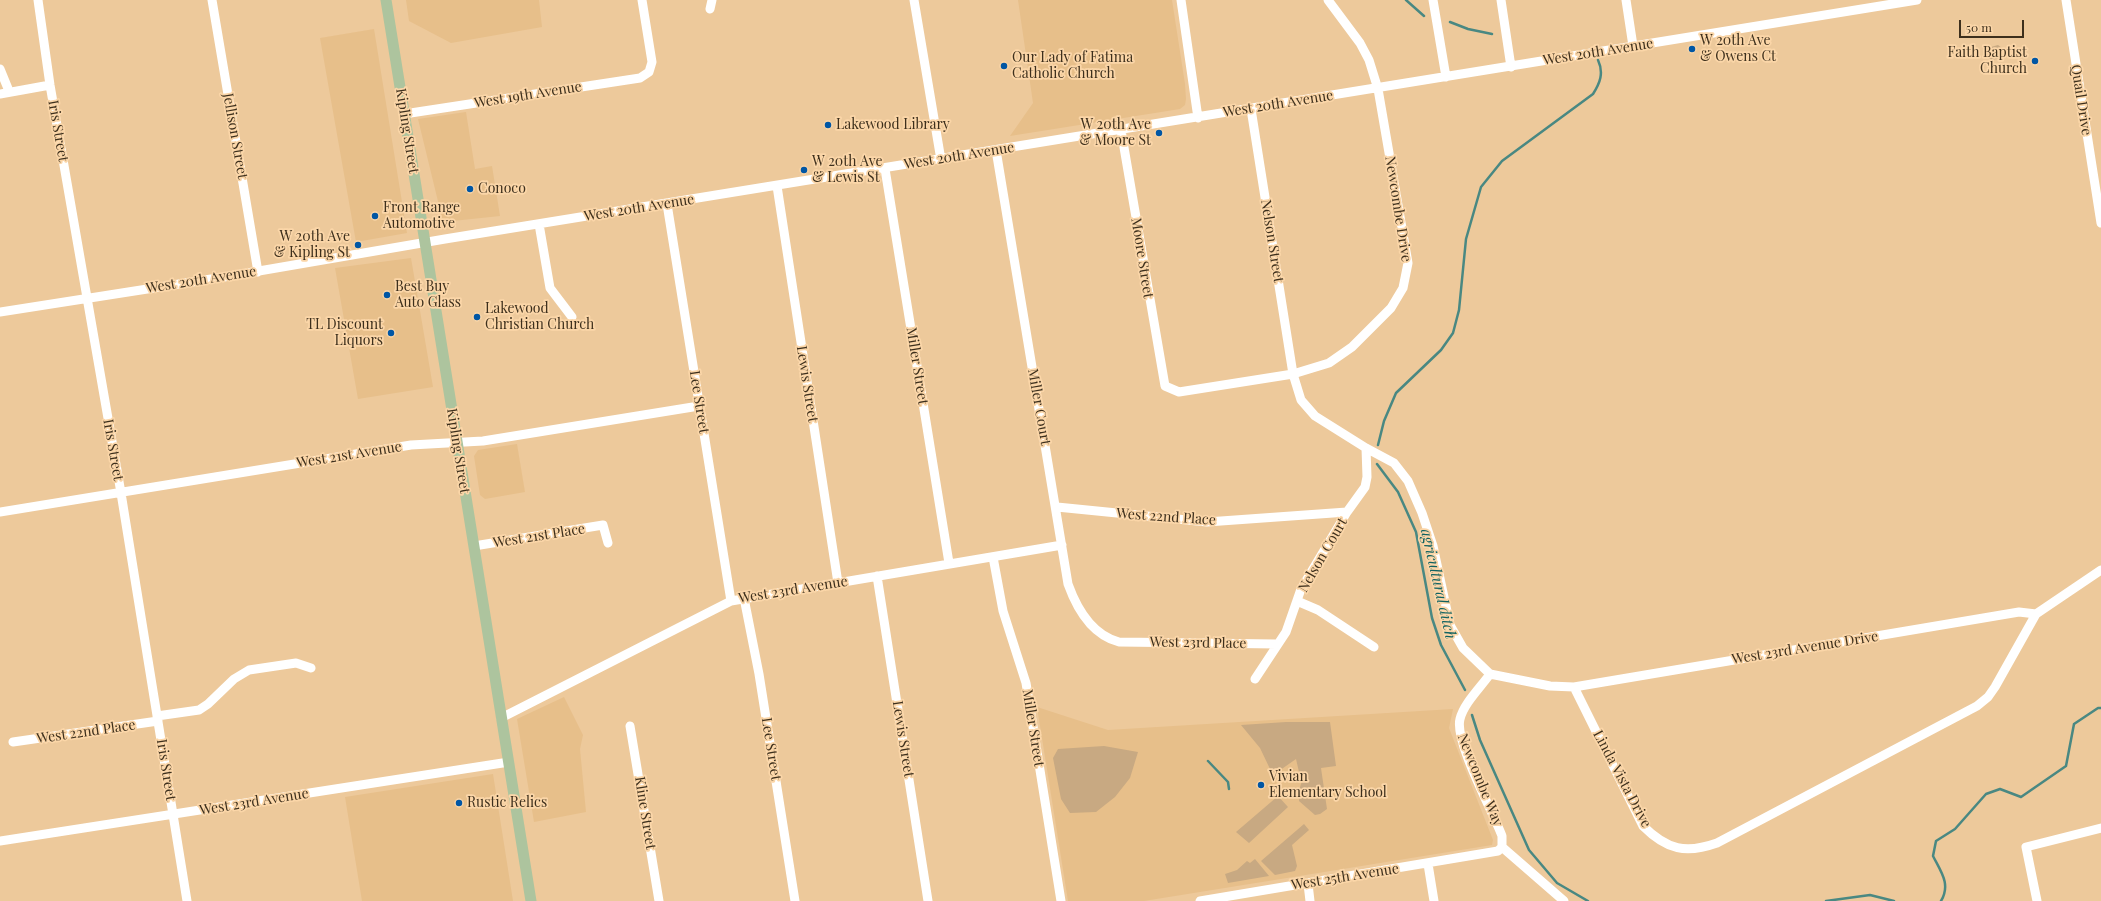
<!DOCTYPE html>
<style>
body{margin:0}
#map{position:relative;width:2101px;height:901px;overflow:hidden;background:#edc99b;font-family:"Playfair Display",serif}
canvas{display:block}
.scale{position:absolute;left:1959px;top:20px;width:65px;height:18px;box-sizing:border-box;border:2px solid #3d2f1c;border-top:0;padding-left:5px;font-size:12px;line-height:14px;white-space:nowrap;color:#3d2f1c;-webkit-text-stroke:3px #fbd6a8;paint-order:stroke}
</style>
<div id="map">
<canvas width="2101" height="901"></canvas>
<div class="scale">50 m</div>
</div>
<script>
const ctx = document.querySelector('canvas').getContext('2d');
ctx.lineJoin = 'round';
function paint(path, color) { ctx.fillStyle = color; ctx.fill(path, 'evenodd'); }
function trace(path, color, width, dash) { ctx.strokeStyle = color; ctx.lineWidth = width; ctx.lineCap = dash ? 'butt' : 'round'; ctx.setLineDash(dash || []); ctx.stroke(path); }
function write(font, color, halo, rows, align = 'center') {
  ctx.font = font + ' "Playfair Display",serif'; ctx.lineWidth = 3.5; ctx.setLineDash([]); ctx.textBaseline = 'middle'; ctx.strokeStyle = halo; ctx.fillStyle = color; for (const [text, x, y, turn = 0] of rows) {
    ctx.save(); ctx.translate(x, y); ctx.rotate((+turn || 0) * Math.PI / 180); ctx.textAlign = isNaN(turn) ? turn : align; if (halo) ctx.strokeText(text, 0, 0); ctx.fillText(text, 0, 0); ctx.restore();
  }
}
paint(new Path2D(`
 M406,0H539L542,27L451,43L409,21Z
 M1018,0H1172L1185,84L1186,99L1185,105L1180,109L1010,136L1033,103Z
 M374,29L407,233L356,242L320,38Z
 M466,112L475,169L492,166L500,216L443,222L418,119Z
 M411,258L433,387L358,399L335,268Z
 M517,444L525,492L485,499L480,495L474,456L478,450Z
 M564,697L583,735L580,749L586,812L534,822L517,719Z
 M1037,707L1108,730L1453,709L1449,728L1493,840L1492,845L1144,901H1068Z
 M493,774L513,901H362L345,797Z`), '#e7bf8a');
paint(new Path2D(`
 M1998,45L2002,48L2000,53L2004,54L2003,58L1991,60L1984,54V49Z
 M1286,722H1330L1336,766L1321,768L1327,809L1320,814L1315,815L1299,801L1300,787L1305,772H1299L1296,759L1276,773L1271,771L1260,748L1241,725Z
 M1104,746L1138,752L1130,778L1115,797L1096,812L1070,813L1061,799L1053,758L1058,749Z
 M1278,796L1288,807L1249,843L1236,832Z
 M1304,824L1309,830L1292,845L1297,866L1295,871L1275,875L1261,861Z
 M1255,859L1269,876L1228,883L1225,874L1237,870L1247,861L1250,863Z`), '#c8a982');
trace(new Path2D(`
 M1406,0L1424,16
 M1450,22L1468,29L1492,34
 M1378,445L1384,421L1396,393L1441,350L1453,333L1459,310L1466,239L1481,187L1502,161L1593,94C1600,83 1604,73 1598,60
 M1377,464L1398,492L1416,532L1432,618L1441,645L1465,690
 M1472,715L1480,740L1529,850L1557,883L1588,901
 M1208,761L1228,782L1229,789
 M1826,901L1870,895L1894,901
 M1941,901C1951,884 1941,872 1933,856L1936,841L1955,829L1986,794L2000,789L2021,797L2066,766L2074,724L2098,708H2101`), '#498882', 2.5);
trace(new Path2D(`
 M38,0L50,85L121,493L187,901
 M212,0L258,272
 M914,0L941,160
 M1181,0L1198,118
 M1433,0L1446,77
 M1501,0L1511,67
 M1626,0L1633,46
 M2066,0L2101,223
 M710,9L712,0
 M0,69L9,91
 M0,94L50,85
 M1251,109L1293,374L1301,400L1315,416L1366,448L1394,463L1408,481L1422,513L1433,546L1450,625L1463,648L1490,674L1550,686L1574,687L2019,612L2036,614
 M404,114L640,78L649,72L652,62L642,0
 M1121,130L1165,386L1179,392L1293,374L1329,363L1352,347L1391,308L1403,288L1408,263L1378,89L1369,60L1360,43L1328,0
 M996,150L1068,584C1077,609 1092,635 1119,642L1277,644
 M885,169L949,563
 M777,186L838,583
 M667,204L731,601
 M539,224L550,288L572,317
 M0,312L224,277L445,239L1917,0
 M1057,507L1207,522L1347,512
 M0,512L411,445L483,441L699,406
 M474,546L603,525L608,543
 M993,557L1003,611L1026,683L1061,901
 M877,576L928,901
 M744,598L759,674L795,901
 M1297,601L1318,610L1374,647
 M1255,679L1286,632L1301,589L1347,512L1365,487L1367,477L1366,448
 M1574,687L1643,826C1667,850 1686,854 1717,843L1977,706L1988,697L1995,687L2036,614L2101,570
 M157,716L199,710L208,704L234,679L249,670L296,663L311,668
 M501,718L731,601L1062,545
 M630,726L659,901
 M13,742L158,721
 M0,841L509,762
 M1502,847L1564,901
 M1428,864L1434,901
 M1308,884L1310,901
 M1200,901L1498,851L1502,847V836C1493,812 1454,741 1460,719C1464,703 1481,687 1490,674
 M2037,901L2026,847L2101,828`), '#fff', 9);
trace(new Path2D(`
 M386,0L531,901`), '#adc49e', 11);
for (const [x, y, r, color] of [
 [1692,49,4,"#0056a4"],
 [2035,61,4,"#0056a4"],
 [1004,66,4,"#0056a4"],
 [828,125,4,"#0056a4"],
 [1159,133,4,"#0056a4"],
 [804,170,4,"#0056a4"],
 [470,189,4,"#0056a4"],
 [375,216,4,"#0056a4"],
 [358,245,4,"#0056a4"],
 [387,295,4,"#0056a4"],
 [477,317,4,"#0056a4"],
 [391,333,4,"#0056a4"],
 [1261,785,4,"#0056a4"],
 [459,803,4,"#0056a4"]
]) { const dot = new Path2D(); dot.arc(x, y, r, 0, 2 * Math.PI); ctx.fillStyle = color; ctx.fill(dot); trace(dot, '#fbd6a8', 1.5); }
write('14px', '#3d2f1c', '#fbd6a8', [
 ["W 20th Ave",1700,41],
 ["& Owens Ct",1700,57],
 ["Faith Baptist",2027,53,"right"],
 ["Church",2027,69,"right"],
 ["Our Lady of Fatima",1012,58],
 ["Catholic Church",1012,74],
 ["Lakewood Library",836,125],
 ["W 20th Ave",1151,125,"right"],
 ["& Moore St",1151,141,"right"],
 ["W 20th Ave",812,162],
 ["& Lewis St",812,178],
 ["Conoco",478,189],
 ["Front Range",383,208],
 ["Automotive",383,224],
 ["W 20th Ave",350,237,"right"],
 ["& Kipling St",350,253,"right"],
 ["Best Buy",395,287],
 ["Auto Glass",395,303],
 ["Lakewood",485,309],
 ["Christian Church",485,325],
 ["TL Discount",383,325,"right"],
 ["Liquors",383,341,"right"],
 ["Vivian",1269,777],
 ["Elementary School",1269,793],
 ["Rustic Relics",467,803]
], 'left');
write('14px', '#3d2f1c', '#fbd6a8', [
 ["West 20th Avenue",1598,52,-9],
 ["West 19th Avenue",528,95,-9],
 ["Quail Drive",2081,100,81],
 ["West 20th Avenue",1278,104,-9],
 ["Iris Street",58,131,80],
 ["Kipling Street",407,131,81],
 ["Jellison Street",235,136,80],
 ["West 20th Avenue",959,156,-9],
 ["West 20th Avenue",639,208,-9],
 ["Newcombe Drive",1398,209,81],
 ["Nelson Street",1272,241,81],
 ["Moore Street",1142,258,81],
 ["West 20th Avenue",201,280,-9],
 ["Miller Street",917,366,81],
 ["Lewis Street",807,384,81],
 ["Lee Street",699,402,81],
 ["Miller Court",1039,407,80],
 ["Iris Street",113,450,80],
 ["Kipling Street",458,451,81],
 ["West 21st Avenue",349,455,-9],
 ["West 22nd Place",1166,517,4],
 ["West 21st Place",539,536,-9],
 ["Nelson Court",1323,555,-60],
 ["West 23rd Avenue",793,590,-9],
 ["West 23rd Place",1198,643,1],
 ["West 23rd Avenue Drive",1805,648,-9],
 ["Miller Street",1033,728,81],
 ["West 22nd Place",86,732,-8],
 ["Lewis Street",903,739,81],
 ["Lee Street",771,749,81],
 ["Iris Street",166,770,81],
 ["Linda Vista Drive",1622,779,62],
 ["Newcombe Way",1480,780,68],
 ["West 23rd Avenue",254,802,-9],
 ["Kline Street",645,813,81],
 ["West 25th Avenue",1345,877,-9]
]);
write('italic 15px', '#116261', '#fbd6a8', [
 ["agricultural ditch",1438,584,77]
]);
</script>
